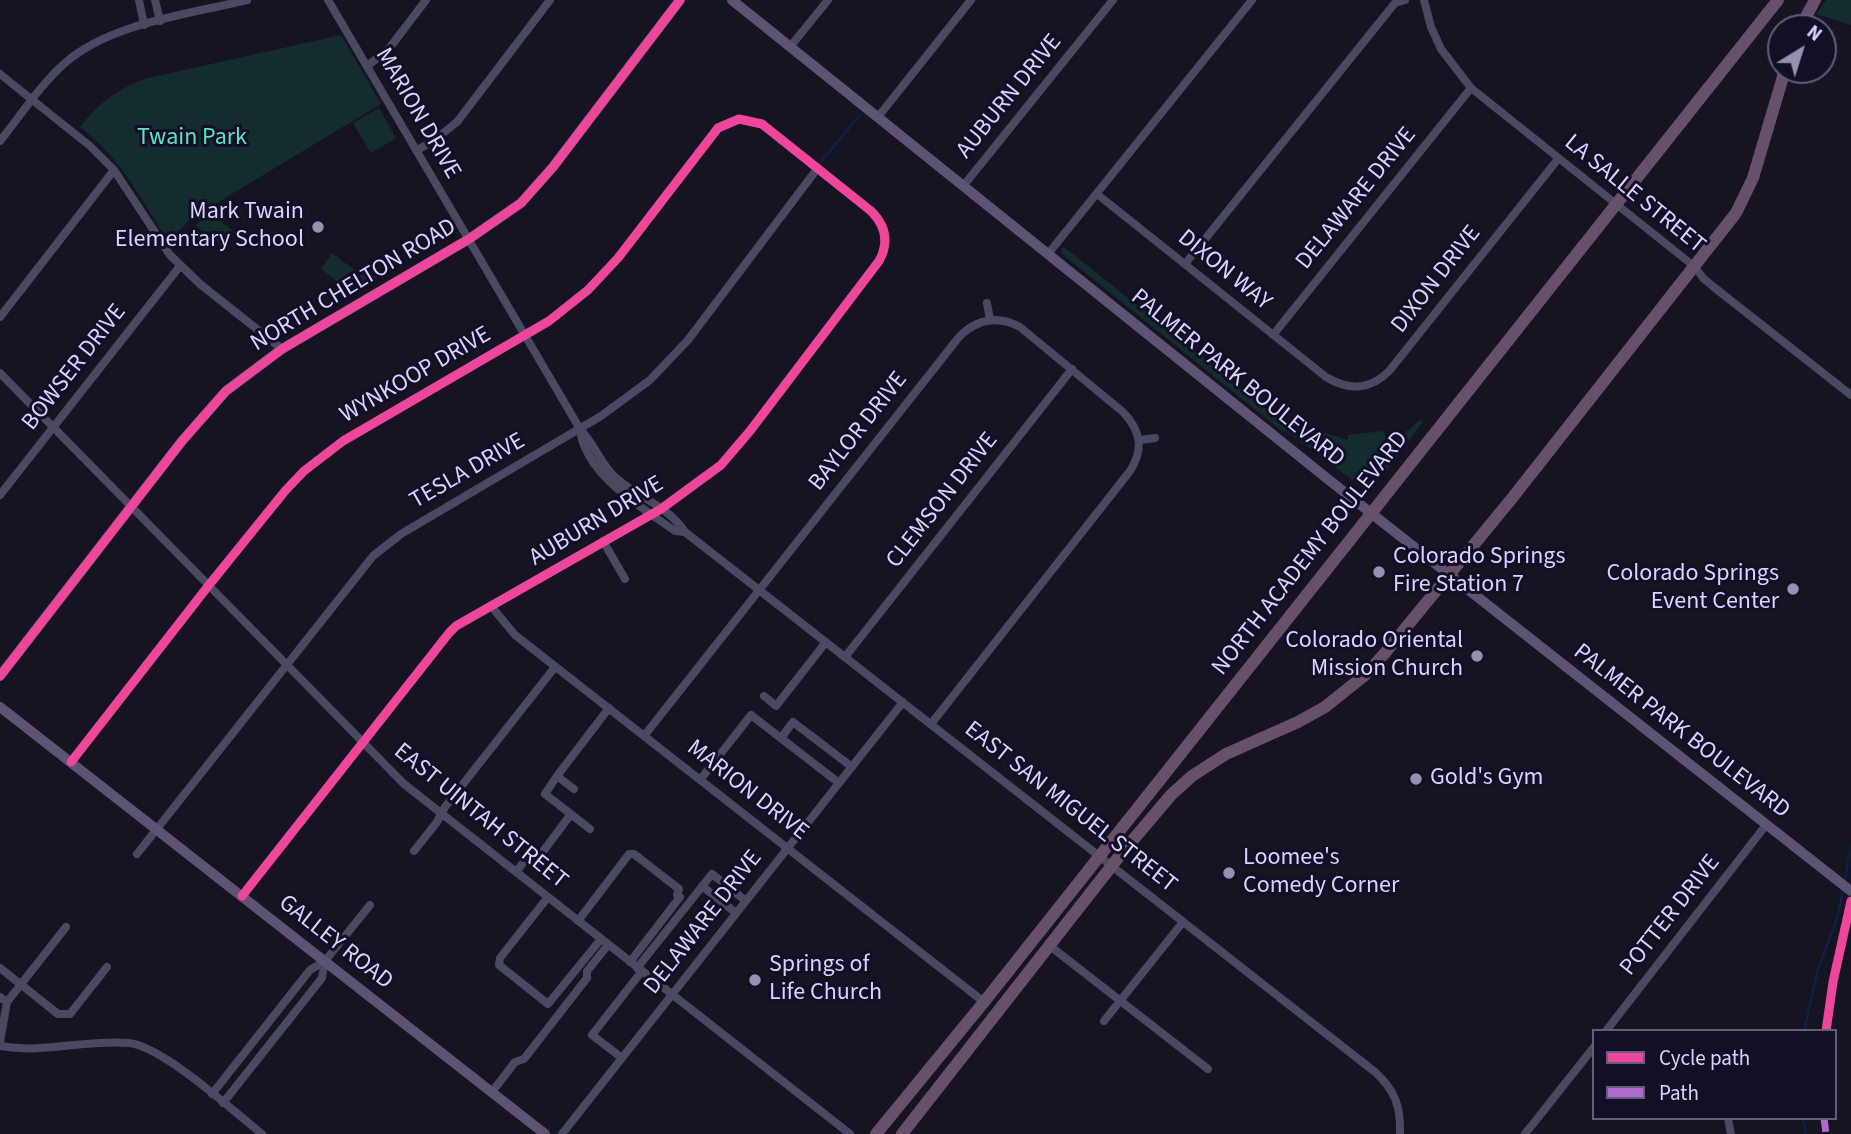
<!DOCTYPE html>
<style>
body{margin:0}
#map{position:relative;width:1851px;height:1134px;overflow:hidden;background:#161421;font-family:"Source Sans 3",sans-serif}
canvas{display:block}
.legend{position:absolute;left:1592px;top:1029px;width:245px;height:91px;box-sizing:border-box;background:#130f26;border:2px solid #625e7d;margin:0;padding:9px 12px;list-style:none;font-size:21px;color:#d9d4ff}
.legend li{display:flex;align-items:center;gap:14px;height:35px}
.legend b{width:35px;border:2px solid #625e7d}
.north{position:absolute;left:1767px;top:14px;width:70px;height:70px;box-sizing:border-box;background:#130f26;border:2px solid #625e7d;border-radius:50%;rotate:38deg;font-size:19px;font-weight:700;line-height:28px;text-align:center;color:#d9d4ff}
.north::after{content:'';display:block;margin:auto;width:24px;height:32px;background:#9591b1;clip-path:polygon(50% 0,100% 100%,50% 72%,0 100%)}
</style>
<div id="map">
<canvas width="1851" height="1134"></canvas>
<ul class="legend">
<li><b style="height:9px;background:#ed469a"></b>Cycle path</li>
<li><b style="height:9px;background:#b06ccc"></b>Path</li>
</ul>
<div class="north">N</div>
</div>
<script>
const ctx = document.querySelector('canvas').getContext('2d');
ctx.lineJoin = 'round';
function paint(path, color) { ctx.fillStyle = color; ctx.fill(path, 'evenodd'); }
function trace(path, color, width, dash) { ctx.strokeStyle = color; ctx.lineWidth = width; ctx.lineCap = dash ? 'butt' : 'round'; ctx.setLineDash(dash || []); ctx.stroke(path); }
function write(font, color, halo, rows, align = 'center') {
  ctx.font = font + ' "Source Sans 3",sans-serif'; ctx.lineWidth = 6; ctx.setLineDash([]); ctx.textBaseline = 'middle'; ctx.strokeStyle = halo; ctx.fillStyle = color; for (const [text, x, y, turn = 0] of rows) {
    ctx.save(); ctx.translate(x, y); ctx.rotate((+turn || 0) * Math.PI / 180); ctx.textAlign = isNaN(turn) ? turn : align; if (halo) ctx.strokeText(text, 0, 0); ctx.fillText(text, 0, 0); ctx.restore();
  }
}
paint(new Path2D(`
 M1826,0H1851V25L1816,14Z
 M341,35L381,104L192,218L170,240L162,232C135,189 121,160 80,127C100,102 115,91 144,79Z
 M379,108L396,138L371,153L353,123Z
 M211,214L232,230L221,245L195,225Z
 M1064,247L1307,441L1312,429L1348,440V435L1384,431L1387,445L1393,443L1420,420L1423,422L1377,482L1362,487L1286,431L1283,432L1062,254L1061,249Z
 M332,253L357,272L354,276L372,267L379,277L351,293L348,286L350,281L345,287L321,269Z`), '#132c2d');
trace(new Path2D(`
 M820,163L860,115
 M1845,880L1851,846
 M1804,1031L1818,969L1837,919L1843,890
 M1803,1118L1806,1134`), '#0d2144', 2.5);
trace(new Path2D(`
 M139,0L144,25
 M155,0L160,21
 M328,0L580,429C593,442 599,460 612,474C633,496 668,505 685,532L1375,1072C1395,1090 1401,1107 1400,1134
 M1424,0L1431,27L1441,49L1471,88L1695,267L1703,278L1715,288L1851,395
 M790,47L828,0
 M367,66L388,50L426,0
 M0,74L90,146L114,170L170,255L200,284L282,349
 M878,117L971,0
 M0,141C21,115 40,85 65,63C110,23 190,14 247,0
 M417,150L432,142L457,122L550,0
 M964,185L1113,0
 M1097,194L1326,377C1349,391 1371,390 1390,370L1558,159
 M1048,254L1252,0
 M1185,264L1395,3L1405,0
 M987,303L990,320
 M0,317L114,170
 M1273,335L1471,88
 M0,373L404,784L850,1134
 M580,431C588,477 640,506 675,531L685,532
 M1140,440L1155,438
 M0,495L180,266
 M603,541L625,579
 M491,606L515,635L984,1002
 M845,657L1072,369
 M764,696L776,706L826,642
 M644,736L959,337C977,319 997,315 1020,327L1123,412C1141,431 1144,449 1130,471L931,724
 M781,738L793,722L852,767
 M71,762L209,585L285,491L304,471L343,441L549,321L588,290L618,258L718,128L739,119L762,124L871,211C886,226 889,243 879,261L750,431L721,465L661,509L456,626L449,633L242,896
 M557,776L545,794L590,829
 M700,780L751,715L839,783
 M574,789L557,776L609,708
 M414,851L437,822L445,807L555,667
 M137,854L373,556L401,534L601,416L650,380L688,340L817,169
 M516,872L531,853L539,857L571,814
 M702,886L736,913
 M548,897L500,958L499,965L548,1004L601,939
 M578,921L629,854H634L679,889L677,895L680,897L630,962
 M1050,946L1208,1069
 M0,968L58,1014H70L107,967
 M637,968L712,874L746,901
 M0,997L7,1002L0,1042
 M7,1002L66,927
 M1104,1021L1183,922
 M1606,1031L1766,825
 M0,1046C44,1054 86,1039 129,1043C164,1047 233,1111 262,1134
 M622,1058L592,1035L642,971
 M492,1092L515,1062L524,1059L587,978V971L608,945
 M212,1094L310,970L325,961L370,905
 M223,1103L322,978L325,961
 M1728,1118L1731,1134
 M562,1134L903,702
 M1525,1134L1594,1047`), '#4a4962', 8);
trace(new Path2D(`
 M732,0L1329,480L1851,891
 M0,676L182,441L226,391L282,349L469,239L521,203L553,167L680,0
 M0,707L545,1134`), '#5e5373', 10);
trace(new Path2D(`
 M1800,28L1815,0
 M876,1134L984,1002L1778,0
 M902,1134L1121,854L1171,795L1192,776L1226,754L1298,722L1325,707L1365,675L1385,653L1513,497L1736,213L1753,178L1785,70`), '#67516a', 12);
trace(new Path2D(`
 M1824,1118L1826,1134`), '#b06ccc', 7, [14, 7]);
trace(new Path2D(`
 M0,676L182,441L226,391L282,349L469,239L521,203L553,167L680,0
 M71,762L209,585L285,491L304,471L343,441L549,321L588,290L618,258L718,128L739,119L762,124L871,211C886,226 889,243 879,261L750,431L721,465L661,509L456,626L449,633L242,896
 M1826,1031L1833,982L1851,901`), '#ed469a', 9);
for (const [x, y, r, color] of [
 [318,227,7,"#9591b1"],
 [1379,572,7,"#9591b1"],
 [1793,589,7,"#9591b1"],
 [1477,656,7,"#9591b1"],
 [1416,779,7,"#9591b1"],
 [1229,873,7,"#9591b1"],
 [755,980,7,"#9591b1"]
]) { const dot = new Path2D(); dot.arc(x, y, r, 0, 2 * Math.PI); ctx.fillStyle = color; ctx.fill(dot); trace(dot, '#130f26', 2.5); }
write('24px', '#d9d4ff', '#130f26', [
 ["AUBURN DRIVE",1010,97,-51],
 ["MARION DRIVE",417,114,60],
 ["LA SALLE STREET",1634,195,39],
 ["DELAWARE DRIVE",1357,199,-51],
 ["DIXON WAY",1224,271,39],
 ["DIXON DRIVE",1437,280,-52],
 ["NORTH CHELTON ROAD",354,286,-31],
 ["BOWSER DRIVE",75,368,-52],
 ["WYNKOOP DRIVE",416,376,-30],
 ["PALMER PARK BOULEVARD",1237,379,39],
 ["BAYLOR DRIVE",859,432,-52],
 ["TESLA DRIVE",468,472,-30],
 ["CLEMSON DRIVE",943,501,-52],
 ["AUBURN DRIVE",597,522,-31],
 ["NORTH ACADEMY BOULEVARD",1311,554,-52],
 ["PALMER PARK BOULEVARD",1681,732,38],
 ["MARION DRIVE",747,791,38],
 ["EAST SAN MIGUEL STREET",1070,808,38],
 ["EAST UINTAH STREET",480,817,39],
 ["POTTER DRIVE",1671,916,-52],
 ["DELAWARE DRIVE",704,923,-52],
 ["GALLEY ROAD",335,943,38]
]);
write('24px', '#5fe0c0', '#130f26', [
 ["Twain Park",192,139]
]);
write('24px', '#d9d4ff', '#130f26', [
 ["Mark Twain",304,213,"right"],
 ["Elementary School",304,241,"right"],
 ["Colorado Springs",1393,558],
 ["Fire Station 7",1393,586],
 ["Colorado Springs",1779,575,"right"],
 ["Event Center",1779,603,"right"],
 ["Colorado Oriental",1463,642,"right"],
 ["Mission Church",1463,670,"right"],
 ["Gold's Gym",1430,779],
 ["Loomee's",1243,859],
 ["Comedy Corner",1243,887],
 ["Springs of",769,966],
 ["Life Church",769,994]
], 'left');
</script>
